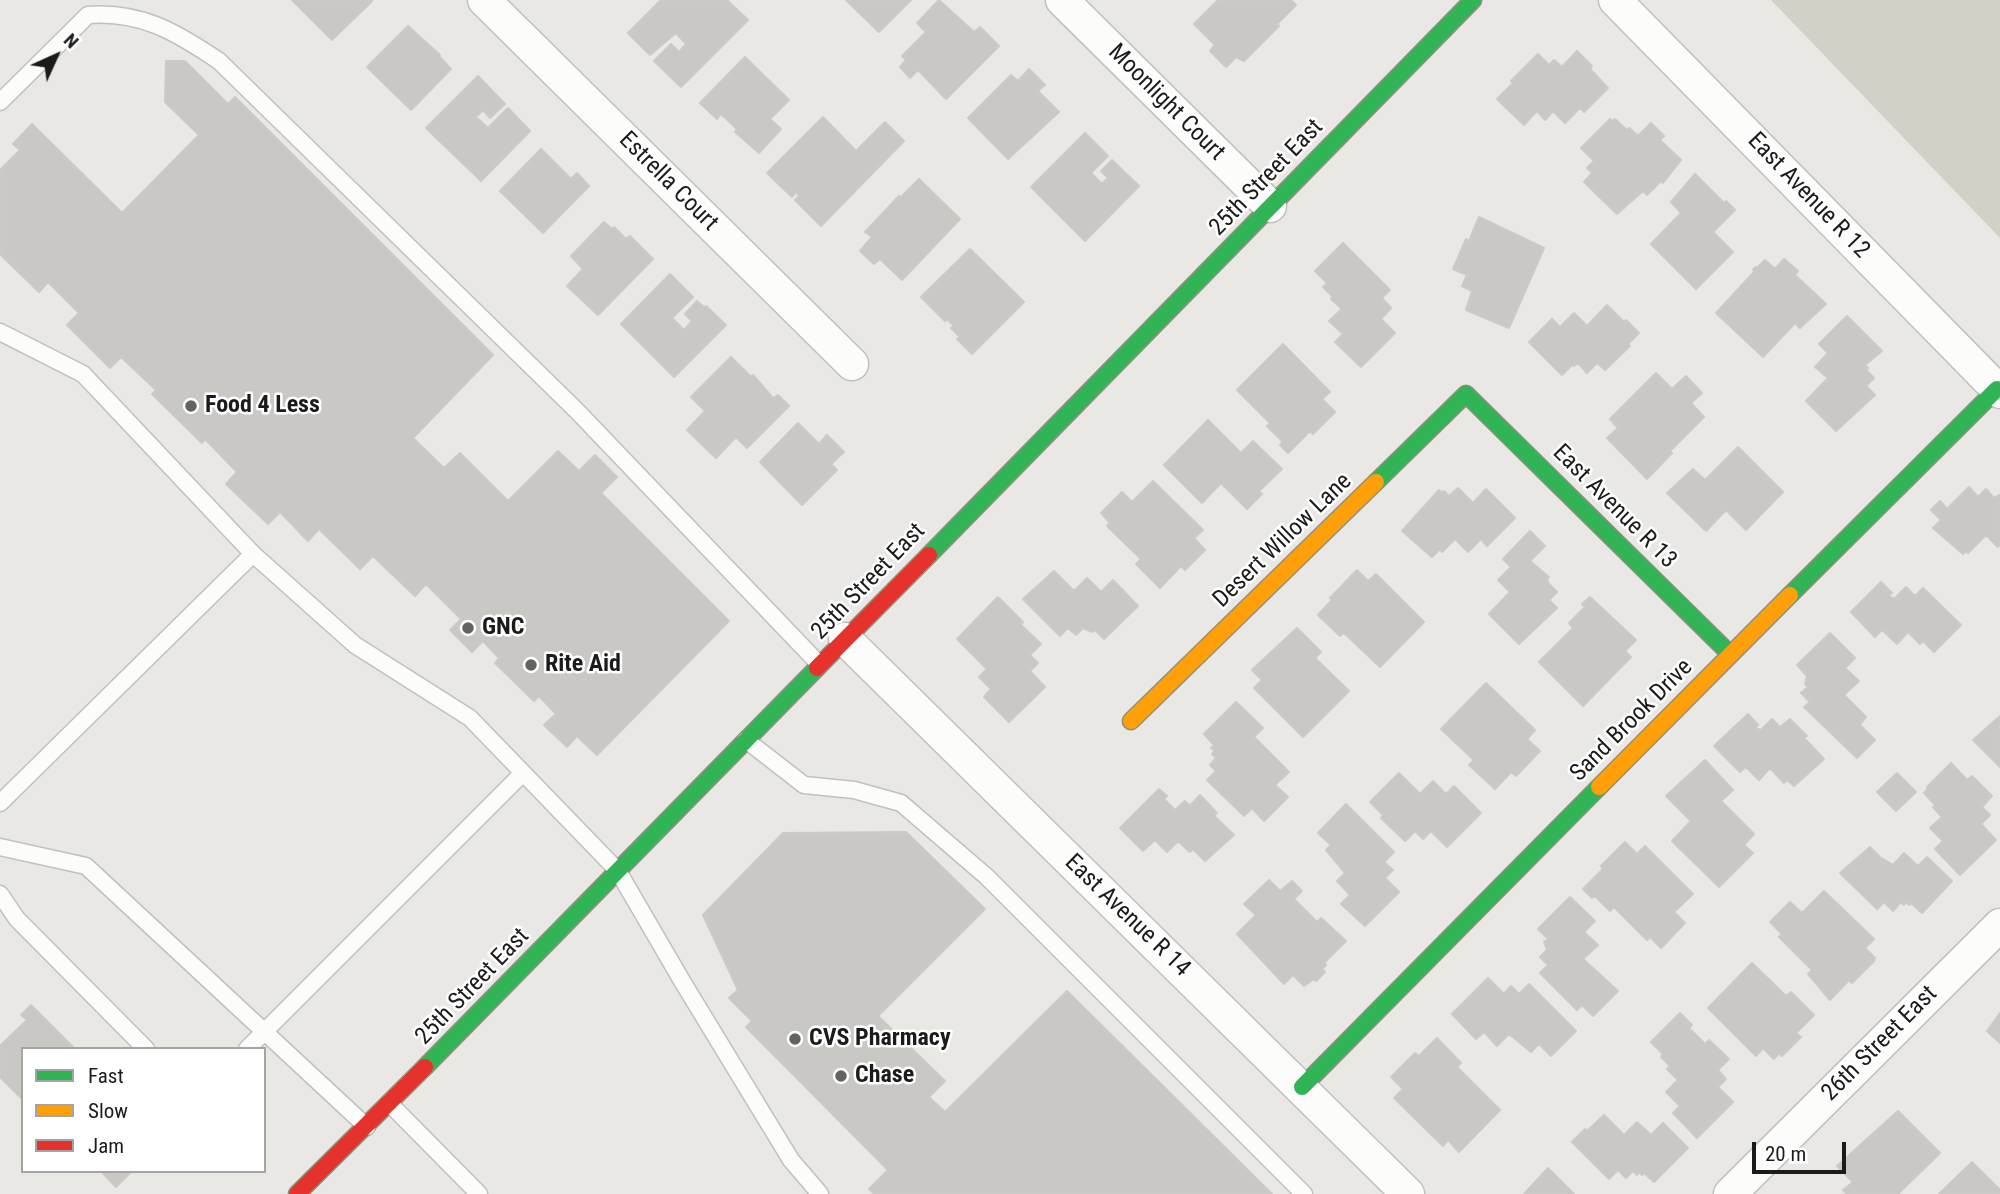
<!DOCTYPE html>
<style>
body{margin:0}
#map{position:relative;width:2000px;height:1194px;overflow:hidden;background:#e9e8e4;font-family:"Roboto Condensed",sans-serif}
canvas{display:block}
.legend{position:absolute;left:21px;top:1047px;width:245px;height:126px;box-sizing:border-box;background:#fff;border:2px solid #a4a4a4;margin:0;padding:9px 12px;list-style:none;font-size:21px;color:#1b1b1b}
.legend li{display:flex;align-items:center;gap:14px;height:35px}
.legend b{width:35px;border:2px solid #a4a4a4}
.north{position:absolute;left:21px;top:21px;width:70px;height:70px;-webkit-text-stroke:5px #fff;paint-order:stroke;rotate:45deg;font-size:19px;font-weight:700;line-height:28px;text-align:center;color:#1b1b1b}
.north::after{content:'';display:block;margin:auto;width:24px;height:32px;background:#1b1b1b;clip-path:polygon(50% 0,100% 100%,50% 72%,0 100%)}
.scale{position:absolute;left:1752px;top:1142px;width:94px;height:32px;box-sizing:border-box;border:4px solid #1b1b1b;border-top:0;padding-left:9px;font-size:21px;line-height:24px;white-space:nowrap;color:#1b1b1b;-webkit-text-stroke:5px #fff;paint-order:stroke}
</style>
<div id="map">
<canvas width="2000" height="1194"></canvas>
<ul class="legend">
<li><b style="height:9px;background:#30b455"></b>Fast</li>
<li><b style="height:9px;background:#ff9f0a"></b>Slow</li>
<li><b style="height:9px;background:#e5322d"></b>Jam</li>
</ul>
<div class="north">N</div>
<div class="scale">20 m</div>
</div>
<script>
const ctx = document.querySelector('canvas').getContext('2d');
ctx.lineJoin = 'round';
function paint(path, color) { ctx.fillStyle = color; ctx.fill(path, 'evenodd'); }
function trace(path, color, width, dash) { ctx.strokeStyle = color; ctx.lineWidth = width; ctx.lineCap = dash ? 'butt' : 'round'; ctx.setLineDash(dash || []); ctx.stroke(path); }
function write(font, color, halo, rows, align = 'center') {
  ctx.font = font + ' "Roboto Condensed",sans-serif'; ctx.lineWidth = 5; ctx.setLineDash([]); ctx.textBaseline = 'middle'; ctx.strokeStyle = halo; ctx.fillStyle = color; for (const [text, x, y, turn = 0] of rows) {
    ctx.save(); ctx.translate(x, y); ctx.rotate((+turn || 0) * Math.PI / 180); ctx.textAlign = isNaN(turn) ? turn : align; if (halo) ctx.strokeText(text, 0, 0); ctx.fillText(text, 0, 0); ctx.restore();
  }
}
paint(new Path2D(`
 M1771,0H2000V238Z`), '#d1d1c7');
const building = new Path2D(`
 M292,0H371L372,1L332,40Z
 M661,0H727L748,20L681,87L654,61L671,44L679,52L686,44L676,33L650,55L628,33Z
 M846,0H911L879,32Z
 M939,0L974,32L980,27L999,46L946,99L918,70L910,78L900,67L906,60L902,56L926,32L917,23Z
 M1218,0H1291L1296,5L1277,24L1279,26L1244,61L1236,57L1226,67L1210,51L1215,45L1194,24Z
 M408,26L440,55L439,56L451,69L411,110L367,67Z
 M1577,51L1592,66L1590,69L1608,88L1584,112L1580,108L1565,123L1553,111L1545,120L1537,111L1524,125L1497,99L1513,83L1511,81L1538,54L1549,65L1554,60L1562,67Z
 M745,57L789,100L770,119L781,129L759,153L735,132L737,129L721,114L717,119L700,103Z
 M166,61H185L228,104L235,97L493,355L413,438L444,468L460,453L508,501L558,451L579,471L595,455L617,477L601,493L729,621L597,755L577,736L567,747L544,725L556,714L539,696L534,701L495,663L499,658L483,641L472,652L450,630L461,619L426,584L415,596L373,556L360,569L319,529L308,541L280,512L268,524L226,484L237,472L205,439L202,443L152,394L156,390L121,357L110,368L67,325L79,313L48,282L39,292L0,254V170L20,150L13,144L32,124L122,213L199,135L165,102Z
 M1029,69L1045,85L1038,91L1059,112L1008,159L968,118L1011,75L1018,81Z
 M478,76L505,104L490,118L483,110L476,117L488,128L508,108L530,131L481,181L426,128Z
 M823,117L856,151L885,122L904,141L821,226L795,200L799,196L796,192L792,197L767,173Z
 M1610,119L1612,121L1615,119L1627,130L1629,128L1638,136L1651,123L1664,136L1660,140L1681,160L1663,183L1661,181L1647,195L1643,191L1617,214L1584,182L1592,173L1587,168L1594,161L1581,148Z
 M1085,133L1108,156L1091,173L1102,184L1108,178L1101,171L1112,160L1139,186L1085,241L1031,187Z
 M541,149L571,179L577,173L589,186L543,233L500,191Z
 M1695,174L1724,203L1726,201L1735,210L1713,232L1733,252L1696,289L1651,244L1681,213L1671,202Z
 M919,179L960,219L902,280L880,259L874,264L860,251L872,237L865,232L899,196L900,198Z
 M1479,217L1544,248L1509,328L1466,310L1472,291L1462,286L1467,275L1453,269L1466,239L1469,241Z
 M604,222L612,229L614,227L626,239L630,236L653,259L598,315L567,286L583,269L571,256Z
 M1343,243L1390,290L1382,298L1391,308L1381,319L1395,333L1361,367L1335,342L1343,334L1329,321L1342,309L1331,299L1333,297L1323,287L1327,283L1315,271Z
 M970,249L1024,302L972,354L957,339L960,337L951,328L954,326L947,319L945,321L921,297Z
 M1784,259L1798,271L1795,275L1826,304L1800,328L1795,323L1763,357L1716,313L1755,271L1753,270L1755,267L1757,268L1765,260L1775,269Z
 M670,274L693,297L672,318L684,330L692,321L685,314L697,301L705,308L706,306L726,325L674,377L621,324Z
 M1607,305L1624,322L1626,320L1639,333L1628,344L1630,346L1605,370L1597,363L1587,373L1578,363L1574,366L1572,365L1562,375L1529,342L1552,319L1560,327L1574,313L1587,326Z
 M1847,316L1882,351L1865,365L1868,368L1866,370L1874,378L1866,386L1875,395L1836,431L1806,401L1828,378L1815,367L1828,353L1819,344Z
 M1283,344L1330,392L1322,399L1335,412L1313,434L1310,431L1288,453L1280,445L1283,442L1267,426L1270,423L1237,390Z
 M731,357L751,377L753,375L773,398L778,395L789,406L747,448L736,437L716,458L687,430L705,411L691,397Z
 M1656,373L1672,389L1686,376L1702,393L1691,403L1704,417L1670,451L1672,453L1647,479L1607,438L1618,428L1610,419Z
 M1208,420L1241,453L1253,441L1282,469L1259,491L1262,494L1247,509L1221,483L1202,503L1164,465Z
 M798,423L819,444L827,435L844,452L831,464L837,470L802,505L760,462Z
 M1738,447L1783,492L1746,530L1726,510L1706,531L1667,493L1693,469L1705,480Z
 M1153,481L1203,530L1194,538L1205,550L1185,570L1181,566L1160,588L1136,564L1141,559L1107,526L1110,523L1101,513L1122,492L1132,502Z
 M1969,487L1978,497L1986,489L1994,498L2000,495V545L1998,547L1986,535L1968,553L1966,551L1963,554L1933,528L1941,520L1931,510L1940,501L1947,509Z
 M1458,488L1473,503L1486,489L1515,518L1487,546L1481,539L1468,552L1455,539L1442,552L1440,549L1432,557L1402,531L1439,490L1442,493L1444,491L1449,496Z
 M1530,531L1545,546L1530,561L1549,577L1547,579L1549,584L1557,592L1549,600L1557,608L1519,644L1489,614L1510,592L1498,580L1511,567L1503,559Z
 M1357,570L1368,581L1376,574L1424,622L1380,667L1344,633L1340,636L1318,615L1332,600L1330,598Z
 M1054,571L1074,591L1087,578L1101,592L1113,580L1138,606L1104,639L1095,630L1092,632L1083,628L1076,635L1068,628L1060,636L1023,599Z
 M1881,582L1892,593L1888,596L1894,599L1906,587L1915,596L1923,588L1961,625L1934,652L1923,641L1920,644L1908,632L1897,644L1882,630L1875,637L1851,612Z
 M998,597L1023,622L1021,625L1041,644L1030,655L1038,663L1030,671L1045,687L1009,722L984,697L991,689L979,677L987,669L957,639Z
 M1590,597L1636,640L1625,651L1631,657L1583,706L1539,662L1573,628L1569,623L1585,607L1582,604Z
 M1297,628L1321,652L1315,658L1349,691L1303,737L1254,688L1262,680L1252,670Z
 M1830,633L1855,658L1845,668L1859,681L1844,695L1866,717L1860,725L1875,740L1857,758L1804,707L1810,702L1801,693L1808,687L1805,684L1807,676L1797,665Z
 M1486,683L1535,730L1527,739L1540,751L1516,776L1511,772L1495,789L1469,765L1474,760L1441,729Z
 M1236,702L1263,728L1254,737L1289,772L1275,785L1288,797L1264,821L1252,808L1244,816L1207,780L1216,771L1210,765L1216,758L1212,754L1215,751L1211,748L1214,745L1204,734Z
 M1748,714L1758,725L1755,728L1761,730L1772,719L1780,727L1790,719L1807,736L1804,738L1824,759L1794,786L1787,780L1784,783L1770,768L1759,780L1746,767L1740,772L1714,746Z
 M2000,716V767L1973,740Z
 M1705,760L1733,790L1721,801L1754,834L1744,845L1753,853L1719,887L1672,841L1691,821L1666,796Z
 M1951,763L1967,780L1972,776L1992,796L1982,807L1990,815L1981,824L1996,840L1960,875L1935,849L1943,841L1930,828L1942,817L1933,807L1935,805L1924,793L1928,788L1927,787Z
 M1399,773L1420,794L1433,781L1446,794L1454,786L1481,813L1447,847L1431,831L1423,839L1415,831L1405,841L1381,818L1383,815L1370,802Z
 M1897,773L1916,792L1896,811L1877,792Z
 M1159,789L1167,796L1164,799L1175,810L1185,801L1190,806L1200,795L1217,813L1214,816L1234,835L1205,861L1193,849L1190,852L1178,841L1167,852L1155,840L1143,851L1120,828Z
 M1346,804L1394,852L1384,862L1393,870L1385,878L1399,892L1365,926L1341,904L1350,895L1337,881L1345,873L1326,850L1331,845L1318,833Z
 M906,832L985,909L878,1016L945,1081L929,1097L945,1112L1067,991L1272,1194H874L869,1189L888,1170L746,1027L752,1021L729,998L738,990L703,915L783,833Z
 M1625,842L1637,854L1645,846L1693,894L1674,912L1685,923L1661,948L1650,937L1647,940L1614,907L1610,911L1595,896L1592,898L1583,889L1603,869L1601,866Z
 M1870,847L1880,857L1893,865L1904,853L1918,866L1927,857L1952,881L1922,913L1911,903L1909,905L1906,902L1904,905L1901,902L1893,911L1884,902L1877,909L1840,873Z
 M1269,880L1280,891L1292,881L1302,891L1294,899L1317,922L1321,918L1346,941L1324,963L1326,965L1322,969L1325,972L1316,981L1314,979L1304,986L1293,975L1284,984L1237,934L1256,915L1244,904Z
 M1824,891L1874,939L1865,948L1875,958L1874,961L1852,983L1849,980L1830,1000L1808,974L1812,970L1779,937L1782,934L1770,922L1790,902L1802,913Z
 M1570,897L1595,921L1584,932L1598,945L1583,959L1618,991L1593,1016L1582,1005L1577,1010L1540,973L1548,965L1540,957L1547,950L1544,942L1548,939L1538,929Z
 M1752,963L1786,996L1791,992L1814,1015L1796,1033L1801,1037L1782,1056L1779,1053L1774,1059L1763,1048L1756,1056L1708,1008Z
 M1488,978L1504,994L1511,986L1519,994L1529,984L1576,1031L1551,1056L1539,1044L1531,1052L1509,1034L1497,1046L1484,1032L1476,1039L1452,1014Z
 M31,1005L75,1049H23V1100L0,1077V1046L27,1020L21,1015Z
 M1680,1013L1692,1025L1689,1028L1705,1044L1709,1040L1729,1059L1718,1070L1726,1079L1718,1087L1733,1102L1697,1138L1673,1113L1680,1106L1666,1092L1678,1080L1667,1069L1670,1066L1661,1057L1663,1054L1651,1042Z
 M2000,1013V1043L1987,1031Z
 M1437,1038L1461,1063L1457,1067L1500,1110L1459,1152L1448,1140L1443,1146L1394,1098L1403,1089L1391,1077L1415,1053L1419,1056Z
 M1898,1111L1940,1153L1898,1194H1847L1843,1190L1853,1182L1837,1166Z
 M1604,1115L1624,1135L1637,1122L1651,1135L1663,1123L1688,1148L1654,1182L1644,1173L1642,1175L1639,1172L1637,1175L1633,1171L1626,1178L1618,1170L1609,1179L1572,1142L1585,1129L1587,1131Z
 M1972,1162L2000,1190V1194H1939Z
 M1548,1168L1574,1194H1524Z
 M101,1171H132L116,1187Z`);
paint(building, '#cac8c5');
trace(building, '#ccc9c6', 2);
const lane = new Path2D(`
 M0,102L88,15C141,11 176,32 219,61L577,411L820,665
 M0,332L83,374L253,554
 M746,740L804,785L854,790L901,803L987,877L1304,1194
 M0,803L253,554L355,645L470,718L618,871L682,981L791,1160L820,1194
 M0,847L86,866L367,1127
 M0,894L17,919L146,1049
 M247,1049L523,773
 M390,1104L479,1194`);
const street = new Path2D(`
 M484,0L852,364
 M1062,0L1270,206
 M1615,0L2000,392
 M845,639L1408,1194
 M1730,1194L2000,925`);
const fast = new Path2D(`
 M1376,482L1466,394L1730,654
 M929,555L1473,0
 M1790,595L1997,389
 M425,1067L817,668
 M1302,1087L1599,787`);
const slow = new Path2D(`
 M1131,721L1376,482
 M1599,787L1790,595`);
const jam = new Path2D(`
 M817,668L929,555
 M297,1194L425,1067`);
trace(lane, '#c0c0be', 19);
trace(street, '#c0c0be', 35);
trace(fast, '#8e917f', 19);
trace(slow, '#8e917f', 19);
trace(jam, '#8e917f', 19);
trace(lane, '#fcfcfb', 16);
trace(street, '#fcfcfb', 32);
trace(fast, '#30b455', 16);
trace(slow, '#ff9f0a', 16);
trace(jam, '#e5322d', 16);
for (const [x, y, r, color] of [
 [191,406,7,"#636361"],
 [468,628,7,"#636361"],
 [531,665,7,"#636361"],
 [795,1039,7,"#636361"],
 [841,1076,7,"#636361"]
]) { const dot = new Path2D(); dot.arc(x, y, r, 0, 2 * Math.PI); ctx.fillStyle = color; ctx.fill(dot); trace(dot, '#fff', 2.5); }
write('24px', '#1b1b1b', '#fff', [
 ["Moonlight Court",1166,103,45],
 ["25th Street East",1267,178,-46],
 ["Estrella Court",668,182,45],
 ["East Avenue R 12",1808,196,46],
 ["East Avenue R 13",1614,507,45],
 ["Desert Willow Lane",1283,541,-44],
 ["25th Street East",869,582,-46],
 ["Sand Brook Drive",1632,721,-45],
 ["East Avenue R 14",1127,916,44],
 ["25th Street East",473,987,-46],
 ["26th Street East",1880,1044,-45]
]);
write('bold 24px', '#1b1b1b', '#fff', [
 ["Food 4 Less",205,406],
 ["GNC",482,628],
 ["Rite Aid",545,665],
 ["CVS Pharmacy",809,1039],
 ["Chase",855,1076]
], 'left');
</script>
